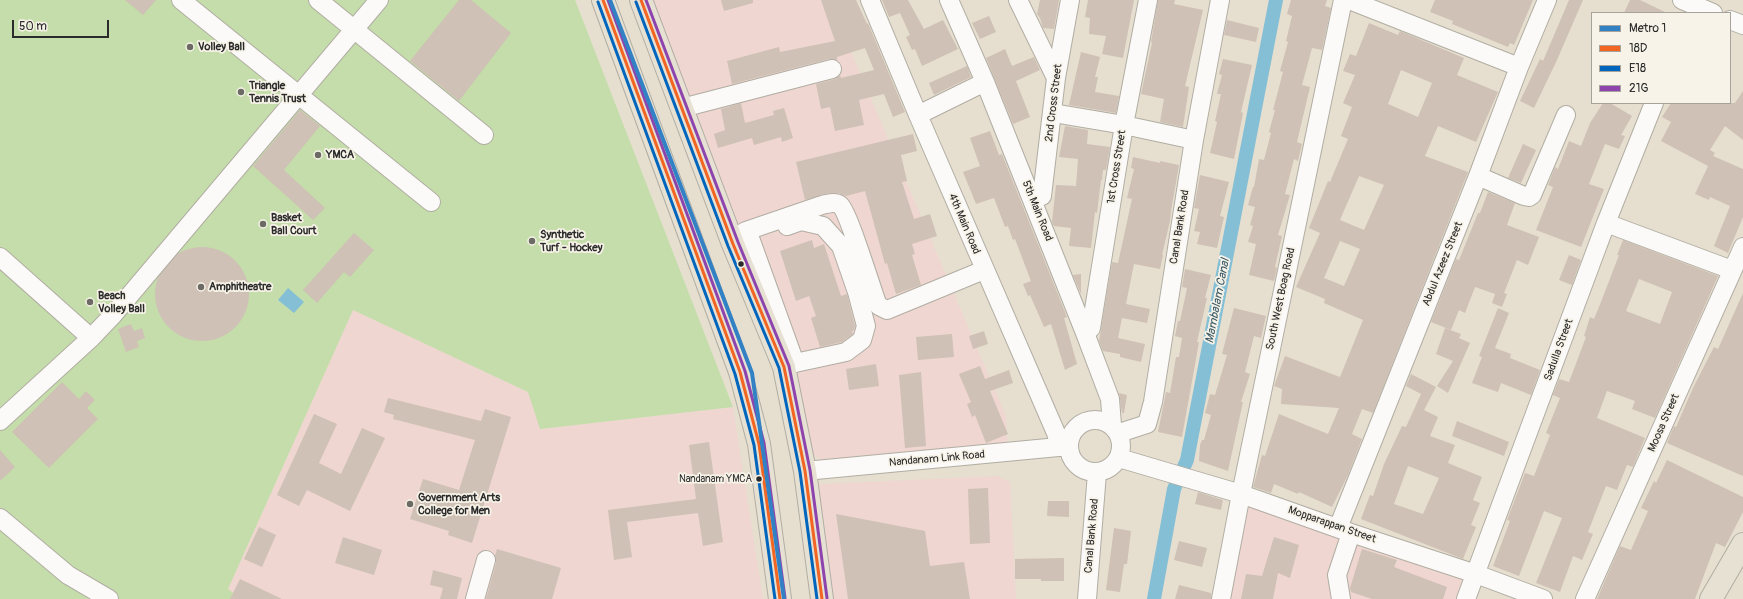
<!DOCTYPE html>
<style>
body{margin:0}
#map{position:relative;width:1743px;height:599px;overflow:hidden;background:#e6dfcf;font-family:Pangolin,sans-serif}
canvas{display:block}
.legend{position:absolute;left:1591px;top:12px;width:140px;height:92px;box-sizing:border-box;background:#f7f3e8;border:1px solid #a5a39c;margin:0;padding:5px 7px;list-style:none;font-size:12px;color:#2b2b2b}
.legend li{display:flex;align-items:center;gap:8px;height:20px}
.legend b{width:20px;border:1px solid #a5a39c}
.scale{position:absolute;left:12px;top:20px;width:97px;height:18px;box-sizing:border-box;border:2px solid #2b2b2b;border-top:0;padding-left:5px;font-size:12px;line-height:14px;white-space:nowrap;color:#2b2b2b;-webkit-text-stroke:3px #f7f3e8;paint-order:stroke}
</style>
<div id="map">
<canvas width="1743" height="599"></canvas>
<ul class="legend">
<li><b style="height:5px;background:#3281c4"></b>Metro 1</li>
<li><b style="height:5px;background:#f26522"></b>18D</li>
<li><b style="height:5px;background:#0065bd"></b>E18</li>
<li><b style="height:5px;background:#8e44ad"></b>21G</li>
</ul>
<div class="scale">50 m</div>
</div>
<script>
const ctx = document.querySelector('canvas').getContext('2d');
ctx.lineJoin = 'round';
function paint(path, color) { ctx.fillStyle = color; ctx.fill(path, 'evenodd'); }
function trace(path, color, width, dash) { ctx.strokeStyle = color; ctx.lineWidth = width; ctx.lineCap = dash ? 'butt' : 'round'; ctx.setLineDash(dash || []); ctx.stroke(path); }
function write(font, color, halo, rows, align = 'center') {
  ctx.font = font + ' Pangolin,sans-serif'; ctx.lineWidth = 3.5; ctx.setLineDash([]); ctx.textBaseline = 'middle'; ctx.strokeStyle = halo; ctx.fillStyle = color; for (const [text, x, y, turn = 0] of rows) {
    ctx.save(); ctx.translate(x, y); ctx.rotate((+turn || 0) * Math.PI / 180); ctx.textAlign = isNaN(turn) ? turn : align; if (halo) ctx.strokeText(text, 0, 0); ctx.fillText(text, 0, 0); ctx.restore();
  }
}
paint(new Path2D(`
 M653,0H829L1006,416L1008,455L825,464L806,449L799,395Z
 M353,310L528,392L541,429L733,407L763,599H241L228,589Z
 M997,476L1010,482L1016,599H827L812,499L820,484Z
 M1230,500L1327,532L1467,580L1460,599H1216Z`), '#efd6d0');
paint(new Path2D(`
 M0,0H575L733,407L540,429L528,392L353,310L228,589L241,599H0Z`), '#c4ddaa');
paint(new Path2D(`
 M288,288L304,302L294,313L278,300Z`), '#85bfd5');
trace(new Path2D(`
 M1154,599L1174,489L1187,460L1276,0`), '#85bfd5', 14);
paint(new Path2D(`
 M125,0H156L143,15Z
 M459,0H471L511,33L459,101L410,61Z
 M721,0H753V3L724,11Z
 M821,0H856L867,24L868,23L905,112L893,117L884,94L859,100L864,125L835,131L830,107L821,109L816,84L835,79L840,75L841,78L874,70L865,48L837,57V60L829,59L732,84L727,61L779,47L780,52L835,41Z
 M882,0H908L924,29L943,20L958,49L922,66L915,49L912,50L906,37L910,35L900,13L889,17Z
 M1040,0H1059L1054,29L1043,28L1040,18L1037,14Z
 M1088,0H1134L1123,58L1102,54L1106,36L1089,34L1090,18L1085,17Z
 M1158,0H1175L1174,4L1203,10L1185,86L1189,87L1183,127L1160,122L1164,99L1141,94L1152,43L1151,42Z
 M1291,0H1327L1325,6L1331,8L1322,50L1312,48L1302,85L1310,87L1297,142L1302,144L1298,161L1294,159L1285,194L1290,195L1278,235L1282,236L1275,267L1277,268L1274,281L1249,275L1256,244L1248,242L1253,226L1250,225L1255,207L1248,205L1253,187H1254L1259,159L1264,160L1271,133L1269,132L1275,110H1273L1283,72L1280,71L1288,42L1286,41L1292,16L1287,14Z
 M1435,0H1533L1514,45L1510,43L1508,47L1452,24L1453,21L1430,12Z
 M1569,0H1583L1557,60L1534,108L1520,101L1540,59L1543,61Z
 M1630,0H1640L1667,13H1624Z
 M989,16L996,32L980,39L972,23Z
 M1227,20L1259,28L1256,42L1224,35Z
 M1369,23L1398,35L1400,31L1464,58L1457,75L1498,92L1476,142L1438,126L1425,156L1468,172L1373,413L1362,409L1352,434L1362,439L1348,475L1332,507L1299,492L1298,494L1274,484L1271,493L1253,487L1262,455L1265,456L1279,414L1328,434L1339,408L1281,404L1282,389L1274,386L1285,356L1340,377L1363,320L1324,303L1325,299L1296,287L1320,233L1309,228L1328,181L1330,182L1348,139L1341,136L1352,107L1343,103L1355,75L1343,71L1350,54L1356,56ZM1401,70L1432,83L1418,117L1388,104ZM1359,176L1384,185L1364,230L1340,220ZM1340,241L1360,249L1344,286L1324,278Z
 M1005,49L1012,66L1034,57L1040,70L1016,81L1030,117L1013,124L986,58Z
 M1081,52L1100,57L1095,77H1098L1095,92L1119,96L1116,113L1069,105Z
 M1223,59L1252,65L1241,112L1243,113L1234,159L1210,153L1217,122L1215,121L1221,94H1217L1222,75L1219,74Z
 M967,66L971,77L934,95L929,83Z
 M1743,91V140L1725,126L1710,150L1715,153L1713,156L1743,169V217L1728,253L1714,246L1730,206L1710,197L1709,200L1695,194L1708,166L1661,141L1671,122L1662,117L1671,103H1735Z
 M741,103L745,123L774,115L773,111L784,108L793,138L782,142L781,137L754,145L752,138L718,148L714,134L725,130L721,109Z
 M1603,103H1610L1632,116L1621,135L1625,136L1619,149L1605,144L1589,184L1604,189L1581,247L1536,230L1553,187L1548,185L1555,167L1558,169L1569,141L1581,146L1590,123Z
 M300,110L320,126L284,170L325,208L313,220L253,166Z
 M1065,126L1088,130L1087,144L1110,147L1106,170H1103L1102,180H1101L1097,213L1095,212L1091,248L1069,246L1071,228L1054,226L1052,222L1056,185L1076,186L1078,159L1059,157Z
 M990,131L999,155L1002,154L1067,317L1064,318L1077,364L1065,370L1051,324L1044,327L1030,295L1028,296L1023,284L1031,281L1015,239L1013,240L1008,226L1005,227L994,198L976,204L963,172L980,166L970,138Z
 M913,134L917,151L901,155L907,181L902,182L914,219L930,214L937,236L912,244L915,254L912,255L921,285L896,294L887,263L885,264L865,191L846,196L839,193H829L805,200L796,162Z
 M1523,144L1536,150L1521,183L1508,178Z
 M1133,157L1160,163V161L1179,165L1171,211L1170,221L1162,255H1163L1160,269L1134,264L1126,304L1150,309L1147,323L1122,318L1118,338L1145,344L1141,362L1120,357V354L1103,351L1099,341L1112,262L1118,263L1132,199L1127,198L1134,169L1131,168Z
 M1200,175L1229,182L1220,216L1224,217L1217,248L1197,244L1200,232L1194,231L1199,209L1194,208Z
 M1488,192L1515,203L1507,225L1539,237L1528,265L1517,260L1504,293L1507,294L1502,307L1492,303L1495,294L1475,287L1465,313L1459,310L1451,330L1431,322L1456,259L1459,260L1478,213H1480Z
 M354,233L374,250L350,277L344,272L317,303L303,290Z
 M812,240L814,248L824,244L841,296L847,294L855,326L854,330L852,331L853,334L842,342L820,347L811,318L816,316L809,296L796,301L780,251Z
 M1623,240L1718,276L1655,418L1632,409L1635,401L1607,391L1597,418L1645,438L1633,467L1627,465L1617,490L1606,486L1588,532L1593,534L1582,560L1573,556L1560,592L1536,583L1562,518L1544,511L1519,576L1493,566L1510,521L1507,520L1525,473L1534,476L1550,435L1546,433L1560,398L1553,395L1559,379L1569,382L1586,337L1584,336L1590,317L1594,319L1601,302L1619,255H1617ZM1639,279L1672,292L1660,324L1626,311Z
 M155 294a47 47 0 1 1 94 0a47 47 0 1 1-94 0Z
 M1569,255L1581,260L1572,285L1559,280Z
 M1185,269L1211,275L1205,298H1207L1197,342H1199L1182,437L1158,432L1166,392L1170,393L1176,357H1179L1182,338L1175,336L1178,321H1180L1187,288L1182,287Z
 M1081,274V294L1073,275Z
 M1743,293V476L1667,443L1674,426L1676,427L1693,388L1714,347L1718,349Z
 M1234,308L1266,316L1261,338L1254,336L1245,372L1250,374L1241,402H1243L1228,471L1199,461L1200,445L1202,440H1204L1211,415L1205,413L1210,394L1215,395L1227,355L1222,354Z
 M1498,308L1509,313L1495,348L1511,354L1510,358L1540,370L1531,395L1501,383L1498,392L1472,383L1482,357L1479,356Z
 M131,324L134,331L142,328L145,338L137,341L139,347L126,352L118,329Z
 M1445,328L1461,334L1459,338L1470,343L1448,393L1437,386L1453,361L1436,354Z
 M984,331L988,344L973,349L969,336Z
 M952,334L954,357L918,360L916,337Z
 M876,364L879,386L849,390L846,369Z
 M980,366L985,379L1009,370L1013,383L990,391L1008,434L986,443L975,415L972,417L967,404L971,402L959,374Z
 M921,372L926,446L905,448L899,375Z
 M1411,374L1436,387L1424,410L1438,417L1430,436L1455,445L1448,463L1482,477L1473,500L1480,503L1471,525L1476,527L1463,559L1361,519L1370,495L1373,496L1384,464L1402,426L1406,427L1421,394L1406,386ZM1408,466L1439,478L1423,514L1394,504Z
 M62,382L79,399L86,391L95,400L87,408L98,419L49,468L12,432Z
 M1119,393L1127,395L1124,413H1122Z
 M388,398L481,421L485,409L511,417L472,543L448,535L449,531L410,519L423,479L459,490L475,440L393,419L394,415L384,412Z
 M314,414L337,424L319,463L341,474L362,428L385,438L350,511L307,490L299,506L277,495Z
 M1457,421L1509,442L1504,456L1452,436Z
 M709,442L723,542L703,546L698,513L627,522L632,557L614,560L608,510L696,499L689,445Z
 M0,450L15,467L0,481Z
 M1667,460L1743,497V512L1725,547L1716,543L1695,599H1597L1620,546L1631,550L1648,511L1641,508L1654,481L1656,483Z
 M988,488L990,543L970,544L968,489Z
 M1198,492L1223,500L1221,510L1195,504Z
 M1048,501H1069V517L1047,516Z
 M836,514L925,531L930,566L964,562L970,599H848Z
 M259,527L276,535L262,567L244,559Z
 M1114,528L1131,531L1127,564H1124L1120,592L1106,590Z
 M343,537L382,550L374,575L335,563Z
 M1274,537L1299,545L1290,578L1278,573L1273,599H1241L1246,574L1262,576Z
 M1179,541L1207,548L1202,567L1174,560Z
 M497,549L561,568L552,599H486L496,563L495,556Z
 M1362,549L1397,560L1394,567L1447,587L1443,599H1372L1351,592L1350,588Z
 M1064,558V581H1041V579H1015V559Z
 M433,570L462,578L457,599H440L443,588L430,585Z
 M240,579L282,599H230Z
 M1179,585L1211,593V599H1175Z`), '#cfc1b5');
const minor = new Path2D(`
 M181,0L431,202
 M318,0L484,135
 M870,0L918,115L1056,433L1060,447
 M949,0L985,82L1085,333L1110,399L1112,425
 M1018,0L1056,78
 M1349,0L1519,67
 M1682,0L1713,13
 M1730,20L1743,25
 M682,108L832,69
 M1053,113L1124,125L1194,140
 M918,115L985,82
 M1478,176L1524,196L1529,197L1532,195L1566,115
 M1032,200L1042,196L1056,78L1070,0
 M1606,223L1732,270
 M750,238L795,363
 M731,239L746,231L822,205C827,204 835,201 840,205C848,211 871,287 877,303L879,306L887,310L984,270
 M0,257L91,338
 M1085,333L1091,328L1124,125L1148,0
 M784,367L795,363L846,352L862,340L866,326L857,292L841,246L823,226L801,221L787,226
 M1069 446a26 26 0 1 1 52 0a26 26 0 1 1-52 0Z
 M0,421L91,338L113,315L379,0
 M1119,433L1147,424L1153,402L1194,140L1220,0
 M1119,458L1241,494L1351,533L1476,574L1543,599
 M805,471L1069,446
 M0,518L68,575L109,599
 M1338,528L1478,176L1519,67L1547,0
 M475,599L486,560
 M1087,599L1097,473
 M1221,599L1241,494L1343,0
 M1341,599L1337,575L1351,533
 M1466,599L1606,223L1654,103
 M1585,599L1743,247`);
const major = new Path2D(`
 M603,0L740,372L759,444L780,599
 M641,0L733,244L784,367L805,471L822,599
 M1711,599L1743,544`);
trace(minor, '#b1ada3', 20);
trace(major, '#b1ada3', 24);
trace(minor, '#fbfaf8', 18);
trace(major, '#e6e1d3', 22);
trace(new Path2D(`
 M603,0L740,372L759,444L780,599
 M641,0L733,244L784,367L805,471L822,599`), '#f26522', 3);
trace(new Path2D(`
 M598,2L735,374L754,445L775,599
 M636,2L728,246L779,368L800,472L817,599`), '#0065bd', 3);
trace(new Path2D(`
 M608,0L745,371L764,443L785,598
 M646,0L738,242L789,366L810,470L827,598`), '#8e44ad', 3);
trace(new Path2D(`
 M610,0L752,373L784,599`), '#3281c4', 4);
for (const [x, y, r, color] of [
 [190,47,4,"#6c6a64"],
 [241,92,4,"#6c6a64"],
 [318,155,4,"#6c6a64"],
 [263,224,4,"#6c6a64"],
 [532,241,4,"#6c6a64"],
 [741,264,3.5,"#2b2b2b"],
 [201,287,4,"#6c6a64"],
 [90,302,4,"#6c6a64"],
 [759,479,3.5,"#2b2b2b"],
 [410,504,4,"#6c6a64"]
]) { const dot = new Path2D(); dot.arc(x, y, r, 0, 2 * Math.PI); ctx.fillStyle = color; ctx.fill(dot); trace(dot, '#f7f3e8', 1.5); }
write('10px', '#2b2b2b', '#f7f3e8', [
 ["Nandanam YMCA",752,479]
], 'right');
write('bold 11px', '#2b2b2b', '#f7f3e8', [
 ["Volley Ball",198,47],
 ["Triangle",249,86],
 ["Tennis Trust",249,99],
 ["YMCA",326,155],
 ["Basket",271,218],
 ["Ball Court",271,231],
 ["Synthetic",540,235],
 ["Turf - Hockey",540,248],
 ["Amphitheatre",209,287],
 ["Beach",98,296],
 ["Volley Ball",98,309],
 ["Government Arts",418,498],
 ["College for Men",418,511]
], 'left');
write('11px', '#2b2b2b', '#f7f3e8', [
 ["2nd Cross Street",1054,103,-83],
 ["1st Cross Street",1117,167,-81],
 ["5th Main Road",1037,211,68],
 ["4th Main Road",964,224,67],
 ["Canal Bank Road",1180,227,-81],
 ["Abdul Azeez Street",1443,264,-68],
 ["South West Boag Road",1281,299,-78],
 ["Sadulla Street",1559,350,-70],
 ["Moosa Street",1664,423,-66],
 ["Nandanam Link Road",937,459,-5],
 ["Mopparappan Street",1332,525,19],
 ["Canal Bank Road",1092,536,-85]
]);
write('italic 12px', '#3c5a67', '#f7f3e8', [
 ["Mambalam Canal",1218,301,-79]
]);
</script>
